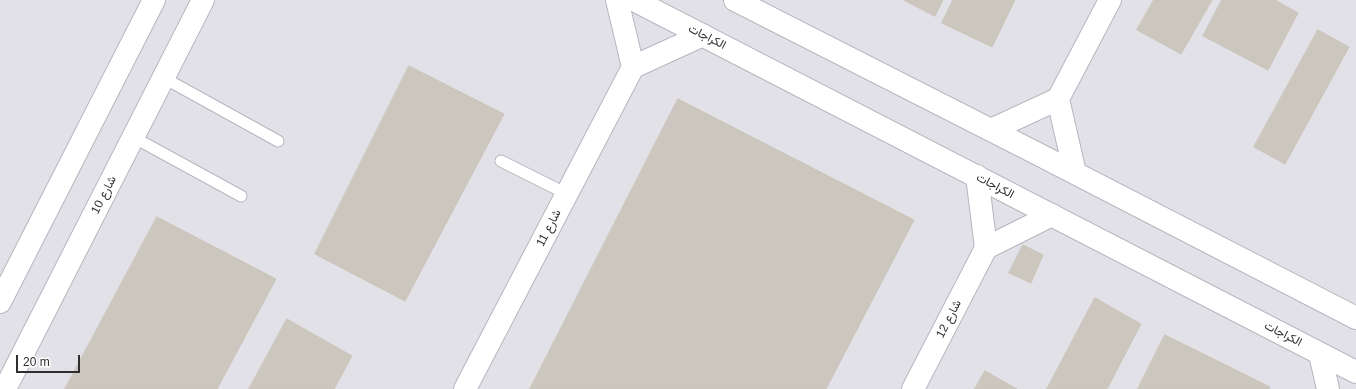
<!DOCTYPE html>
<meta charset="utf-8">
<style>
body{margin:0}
#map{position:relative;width:1356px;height:389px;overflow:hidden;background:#efe9e1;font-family:Helvetica,sans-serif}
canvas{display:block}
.scale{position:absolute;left:16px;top:355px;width:64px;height:18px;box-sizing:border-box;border:2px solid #2e2e2e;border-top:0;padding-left:5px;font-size:12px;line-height:14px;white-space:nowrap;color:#2e2e2e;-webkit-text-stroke:3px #fff;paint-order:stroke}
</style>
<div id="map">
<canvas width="1356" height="389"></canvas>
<div class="scale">20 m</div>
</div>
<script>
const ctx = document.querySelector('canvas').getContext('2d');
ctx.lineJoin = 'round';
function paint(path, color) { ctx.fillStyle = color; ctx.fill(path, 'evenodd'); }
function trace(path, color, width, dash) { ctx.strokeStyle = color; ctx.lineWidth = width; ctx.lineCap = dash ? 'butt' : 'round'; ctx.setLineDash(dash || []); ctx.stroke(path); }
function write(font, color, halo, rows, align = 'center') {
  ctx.font = font + ' Helvetica,Vazirmatn,sans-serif'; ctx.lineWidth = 3; ctx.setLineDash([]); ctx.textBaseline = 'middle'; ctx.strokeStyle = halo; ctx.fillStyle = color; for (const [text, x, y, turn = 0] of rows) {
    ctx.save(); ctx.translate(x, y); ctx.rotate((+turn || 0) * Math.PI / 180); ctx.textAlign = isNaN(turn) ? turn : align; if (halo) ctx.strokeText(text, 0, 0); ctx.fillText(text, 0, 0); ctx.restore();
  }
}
paint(new Path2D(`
 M0,0H1356V389H0Z`), '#e3e1e8');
const building = new Path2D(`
 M904,0H943L935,16Z
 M953,0H1015L992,47L942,23Z
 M1154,0H1212L1181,54L1137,30Z
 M1222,0H1275L1298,13L1268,70L1203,36Z
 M1318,30L1349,47L1285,164L1254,147Z
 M409,66L504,114L405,301L315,254Z
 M678,99L914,220L826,389H530Z
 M157,217L276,279L217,389H65Z
 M1023,245L1043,255L1031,283L1009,273Z
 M1095,298L1141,324L1107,389H1047Z
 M287,319L352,356L334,389H249Z
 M1165,335L1270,387L1269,389H1138Z
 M985,371L1017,389H975Z`);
paint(building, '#cbc7bf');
trace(building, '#cbc5ba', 1);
const lane = new Path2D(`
 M164,78L278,141
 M133,137L241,196
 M501,161L567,194`);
const street = new Path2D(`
 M617,0L633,67
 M634,0L1356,372
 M735,0L1036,153L1356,318
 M1058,99L1075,173
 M991,130L1058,99L1110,0
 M986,248L1052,215
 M0,302L154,0
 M1320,354L1328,389
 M5,389L203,0
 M465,389L633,67L703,35
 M913,389L986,248L977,176`);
trace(lane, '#b4b7c1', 13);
trace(street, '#b4b7c1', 24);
trace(lane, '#fff', 11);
trace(street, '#fff', 22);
write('12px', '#2e2e2e', '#fff', [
 ["الكراجات",707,37,27],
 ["الكراجات",995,186,28],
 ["شارع 10",104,195,-63],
 ["شارع 11",549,228,-63],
 ["شارع 12",949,319,-63],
 ["الكراجات",1283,334,27]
]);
</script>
